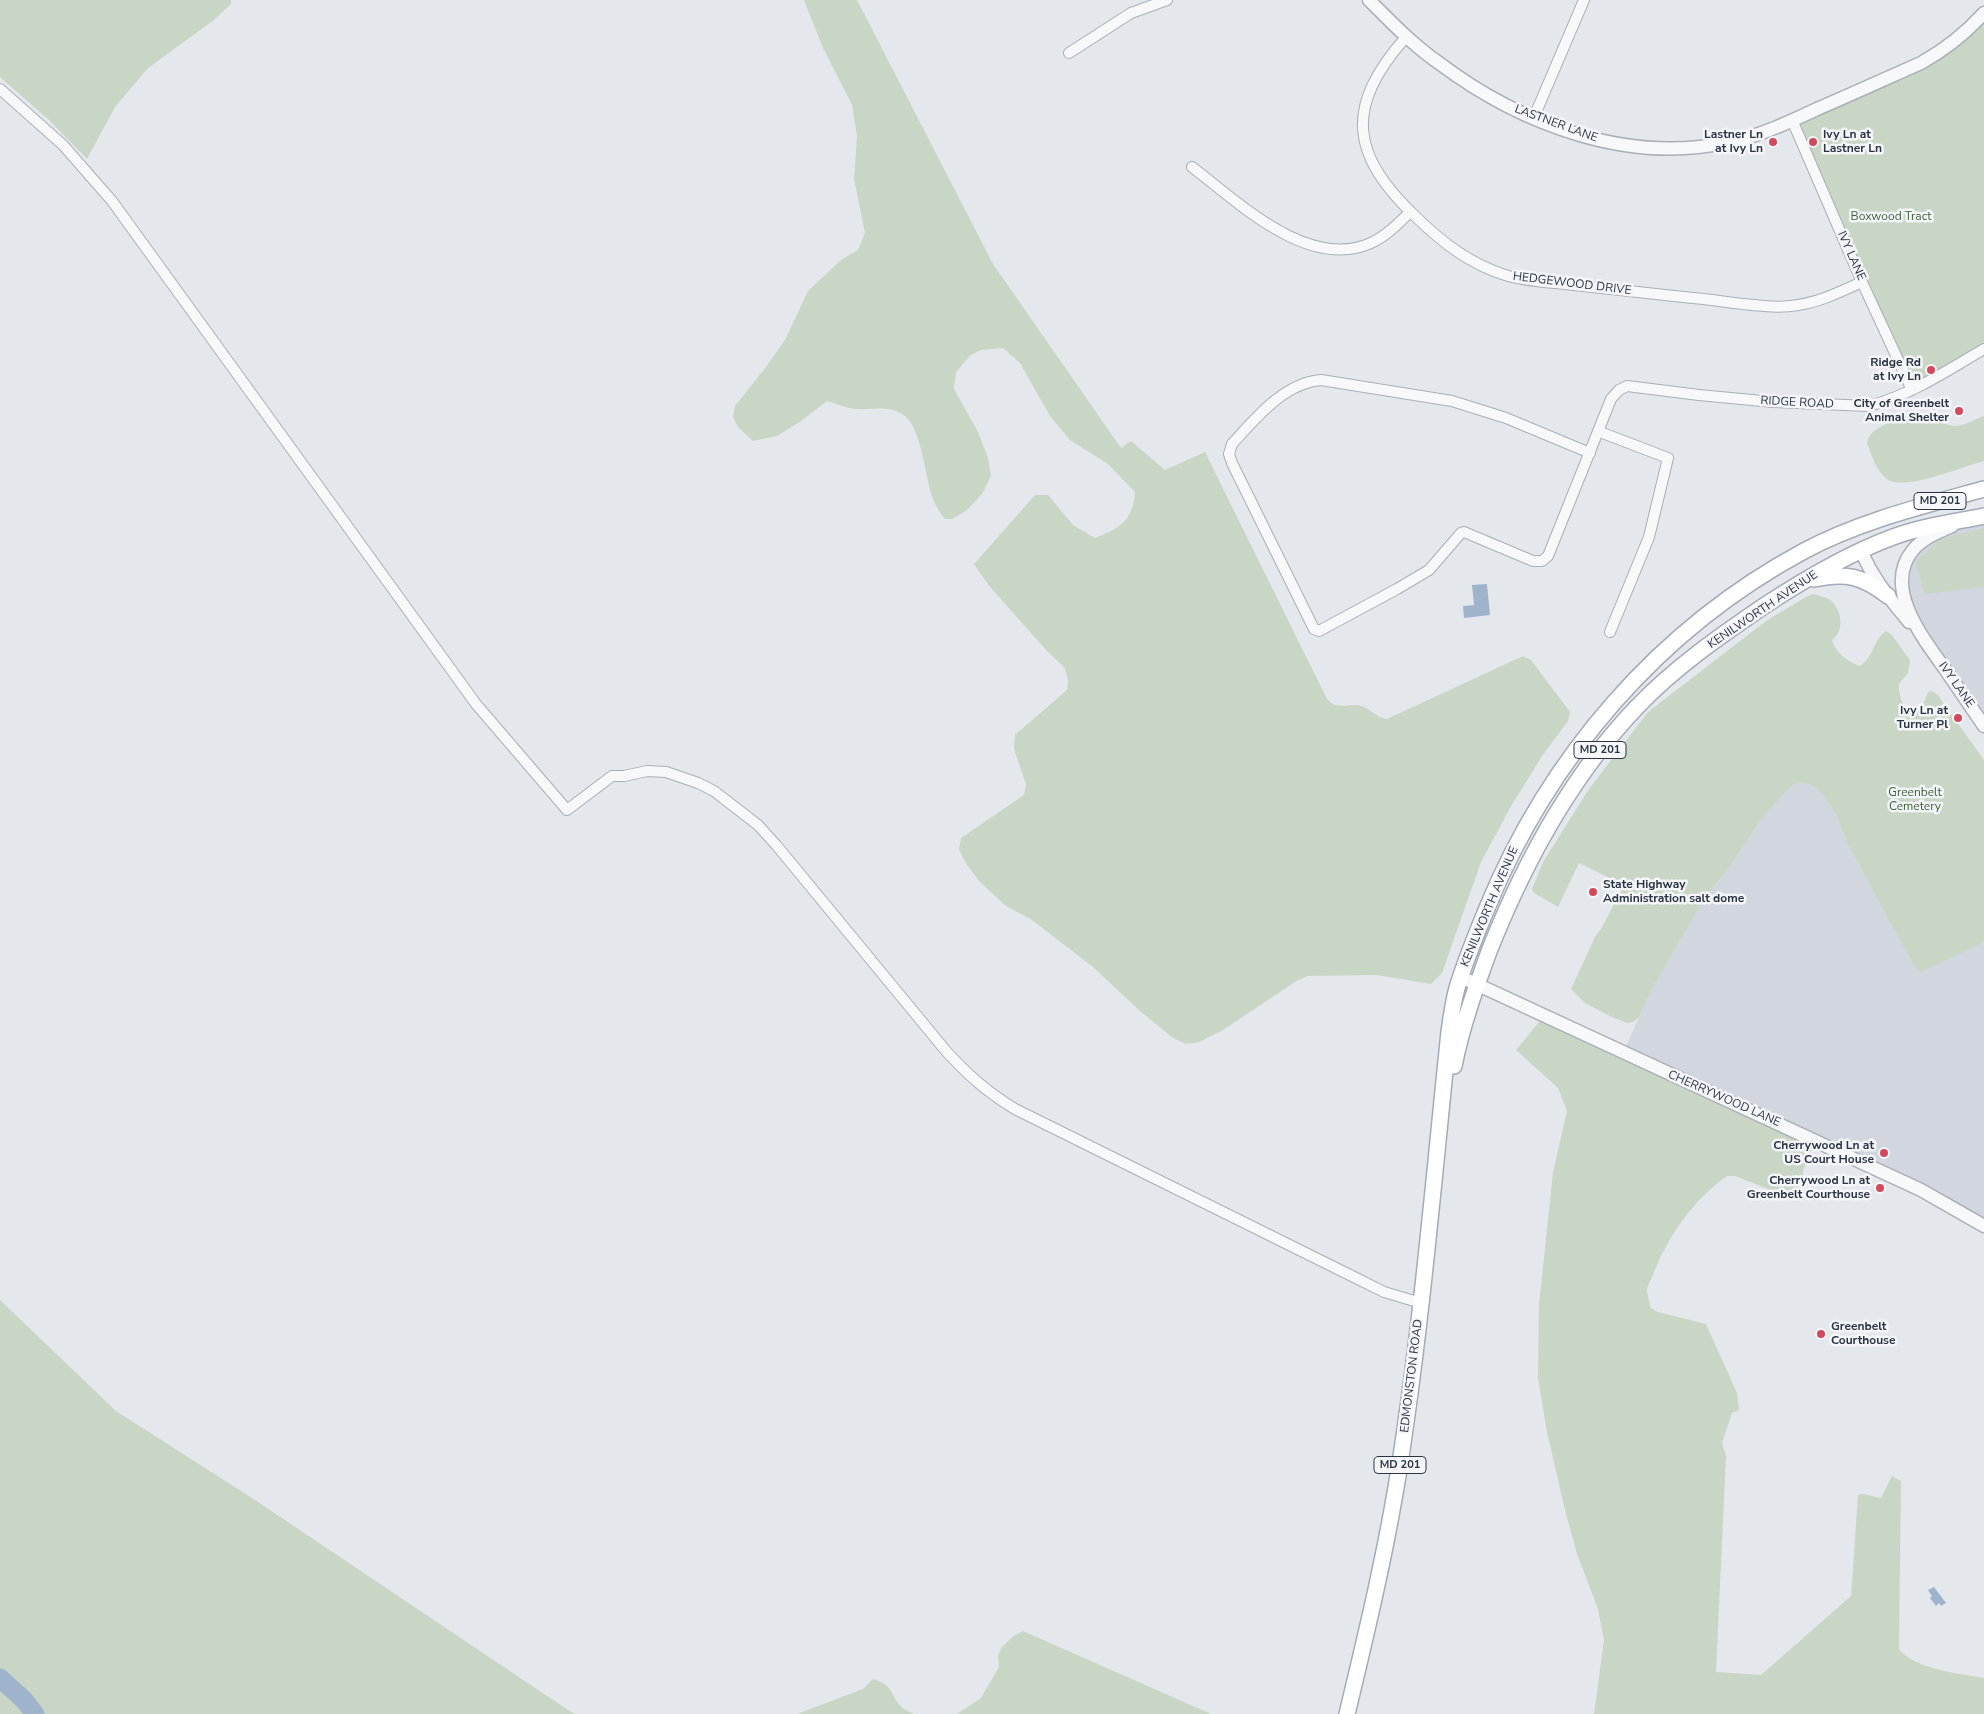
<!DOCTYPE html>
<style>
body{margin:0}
canvas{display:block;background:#e4e7ec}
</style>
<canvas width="1984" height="1714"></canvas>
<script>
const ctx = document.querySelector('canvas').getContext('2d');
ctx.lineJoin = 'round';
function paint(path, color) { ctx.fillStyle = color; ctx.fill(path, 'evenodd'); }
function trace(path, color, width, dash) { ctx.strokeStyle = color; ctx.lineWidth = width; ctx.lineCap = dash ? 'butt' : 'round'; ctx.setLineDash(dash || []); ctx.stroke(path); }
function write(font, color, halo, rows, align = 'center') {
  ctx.font = font + ' "Nunito Sans",sans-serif'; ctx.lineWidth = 5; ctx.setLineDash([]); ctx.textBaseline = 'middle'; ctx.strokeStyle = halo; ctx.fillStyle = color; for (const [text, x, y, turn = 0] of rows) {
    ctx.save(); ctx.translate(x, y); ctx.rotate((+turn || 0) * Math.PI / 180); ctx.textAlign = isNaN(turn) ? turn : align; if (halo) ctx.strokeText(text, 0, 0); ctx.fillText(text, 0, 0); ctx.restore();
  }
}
paint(new Path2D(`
 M1984,516V726L1905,601L1908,557L1918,545Z
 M1802,782L1807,783L1819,790L1836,814L1848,845L1915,968L1918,970L1984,942V1226L1623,1053L1651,991L1706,896L1729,868L1761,820L1786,791L1793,785Z`), '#d2d6de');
paint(new Path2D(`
 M0,0H231V4L214,20L148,68L115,107L87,159L49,120L0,77Z
 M804,0H857L993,264L1121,448L1131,441L1165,470L1205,452L1327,699C1336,710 1346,704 1358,705C1370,707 1376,718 1387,719L1523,656L1531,660L1570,712L1568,721L1542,756L1510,808L1481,862L1442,973L1431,984L1377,975L1308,976L1298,980L1223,1030L1199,1042L1186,1044L1173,1038L1140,1011L1093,967L1032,920L1006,906L980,882L967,865L959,850L961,838L1024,795L1026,784L1014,749L1015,735L1067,690L1068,681L1065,668L1048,652L990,587L974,564L1035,495H1048L1073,525L1095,538C1120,528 1133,521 1135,492L1108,464L1070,440L1050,416L1020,363L1003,348L981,350L971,355L956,372L954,389L978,432L988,458L991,476L982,494L966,511L952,519H945C939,512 935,505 932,496C925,476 921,424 902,414C888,405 872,410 857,409C847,409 836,403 827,401L801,421L777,436L753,441L738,427L733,417L735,406L766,367L785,340L808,291L841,260L858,250L865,233L854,179L857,136L852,105L823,48Z
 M1984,13V349L1912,390L1792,120L1921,63Z
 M1984,416V461C1964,466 1904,492 1887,479C1876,471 1872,456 1867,443C1868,440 1869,435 1872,433C1884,421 1918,411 1934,418C1941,421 1946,426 1955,426C1964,426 1975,419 1984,416Z
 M1984,528V587L1925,594L1915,562L1939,539Z
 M1814,594C1819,596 1826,597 1830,600C1842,609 1845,631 1832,640C1834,652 1850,663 1860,666C1874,657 1873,640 1886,631L1891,634L1910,660L1908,673L1899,684C1898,695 1905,720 1921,707C1925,703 1925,697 1928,692L1932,691L1937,694L1984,760V942L1921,972L1915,968L1848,845L1836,814L1819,790L1807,783L1802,782L1793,785L1786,791L1761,820L1729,868L1706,896L1651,991L1639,1017L1633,1022L1627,1023L1612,1017L1585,1003L1571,989L1596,935L1601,929L1624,885L1579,863L1558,907L1534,893L1532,889L1543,862L1589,789L1648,712L1766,621L1806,597Z
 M1544,1016L1815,1141L1804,1168L1801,1182L1796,1191L1790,1194H1781L1735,1176H1727C1694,1199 1667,1237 1653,1275C1651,1279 1648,1285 1647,1289C1647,1295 1650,1303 1651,1308L1658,1312L1706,1324L1737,1393L1739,1410L1732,1413L1722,1443L1726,1456L1716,1672L1761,1675L1851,1596L1858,1495L1863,1494L1881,1498L1892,1476L1901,1481L1899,1649C1914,1669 1961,1674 1984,1678V1714H1594L1604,1640L1598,1609L1577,1554L1565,1510L1547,1432L1538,1378L1539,1305L1553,1172L1567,1111L1558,1088L1516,1050Z
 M0,1300L116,1411L252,1498L574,1714H0Z
 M1023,1631L1211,1714H957L981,1698L999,1667L998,1655L1002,1647L1012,1637Z
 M873,1679C900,1686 887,1704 914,1714H797L863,1689Z`), '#c9d6c5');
paint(new Path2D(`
 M1487,584L1490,615L1464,618L1463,606L1474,605L1472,585Z
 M1934,1587L1946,1603L1941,1606L1939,1603L1936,1606L1930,1598L1932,1596L1928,1590Z`), '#9fb4cc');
trace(new Path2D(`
 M0,1678L24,1700L35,1714`), '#9fb4cc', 19);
const minor = new Path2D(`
 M1406,37C1344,107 1350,155 1417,218C1443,243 1470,264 1505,275C1524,281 1545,282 1565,284C1601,288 1638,292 1674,296C1694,298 1714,300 1734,303C1755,305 1777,309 1798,305C1820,302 1842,291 1862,282
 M1069,53L1131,13L1167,0
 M0,89L63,145L112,201L476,704L567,810L612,776H624L647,771L666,772L698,783L714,791L758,825L777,846L946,1051C968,1075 987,1092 1015,1109L1362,1281L1384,1292L1421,1303
 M1534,117L1584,0
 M1792,120L1862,282L1912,390
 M1192,167C1238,202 1308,271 1371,243C1386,236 1398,224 1410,212
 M1600,432L1668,458L1649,537L1610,632
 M1590,453L1506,418L1452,401L1321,380C1284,383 1256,418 1232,444L1229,454L1232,463L1310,621L1314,629L1319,631L1397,589L1429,570L1461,533L1464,532L1533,561H1542L1548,556L1611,399L1619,390L1627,386L1699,395L1773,402L1869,406C1911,395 1948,370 1984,349`);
const tertiary = new Path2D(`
 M1369,0C1391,22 1413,45 1439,63C1520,124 1628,165 1729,142C1760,136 1789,122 1817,109C1852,94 1887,78 1921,63C1946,49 1965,34 1984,13
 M1952,526C1938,532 1923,538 1913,550C1882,587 1923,638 1945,669C1958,688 1971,707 1984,726
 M1861,550C1872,578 1891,600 1909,622
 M1461,977L1921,1190L1984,1226`);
const primary = new Path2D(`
 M1814,579C1846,572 1862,576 1888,596
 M1454,1066C1462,1025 1476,987 1490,949C1525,861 1571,776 1637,707C1674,668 1720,636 1764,606C1805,579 1847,554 1893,537C1922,526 1954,522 1984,516
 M1347,1714C1367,1631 1387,1547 1400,1463C1422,1320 1434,1176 1449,1032C1451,1018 1453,1002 1457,988C1465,961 1476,935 1487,908C1549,757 1659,629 1804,551C1860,521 1923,506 1984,489`);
trace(minor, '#a9aeb7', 12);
trace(tertiary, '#a9aeb7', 15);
trace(primary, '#a3abb8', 18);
trace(minor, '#f7f8fa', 10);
trace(tertiary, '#f7f8fa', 12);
trace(primary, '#fff', 15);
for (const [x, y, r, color] of [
 [1773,142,5,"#d1495b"],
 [1813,142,5,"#d1495b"],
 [1931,370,5,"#d1495b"],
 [1959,411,5,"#d1495b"],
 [1958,718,5,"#d1495b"],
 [1593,892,5,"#d1495b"],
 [1884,1153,5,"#d1495b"],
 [1880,1188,5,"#d1495b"],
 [1821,1334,5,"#d1495b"]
]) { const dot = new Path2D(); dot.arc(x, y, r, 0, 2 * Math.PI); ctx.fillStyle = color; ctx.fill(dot); trace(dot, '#f4f6f9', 2); }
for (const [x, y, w] of [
 [1940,501,52],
 [1600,750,52],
 [1400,1465,52]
]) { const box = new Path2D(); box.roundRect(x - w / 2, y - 8.5, w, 17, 4); ctx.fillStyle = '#f4f6f9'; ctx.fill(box); trace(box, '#2b3445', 1); }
write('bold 11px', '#2b3445', null, [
 ["MD 201",1940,501],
 ["MD 201",1600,750],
 ["MD 201",1400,1465]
]);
write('12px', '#2b3445', '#f4f6f9', [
 ["LASTNER LANE",1556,124,20],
 ["IVY LANE",1851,256,66],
 ["HEDGEWOOD DRIVE",1572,284,7],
 ["RIDGE ROAD",1797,403,3],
 ["KENILWORTH AVENUE",1763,610,-34],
 ["IVY LANE",1956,685,55],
 ["KENILWORTH AVENUE",1490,907,-67],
 ["CHERRYWOOD LANE",1724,1099,24],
 ["EDMONSTON ROAD",1412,1376,-83]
]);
write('bold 12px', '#2b3445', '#f4f6f9', [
 ["Lastner Ln",1763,135],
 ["at Ivy Ln",1763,149],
 ["Ivy Ln at",1823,135,"left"],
 ["Lastner Ln",1823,149,"left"],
 ["Ridge Rd",1921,363],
 ["at Ivy Ln",1921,377],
 ["City of Greenbelt",1949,404],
 ["Animal Shelter",1949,418],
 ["Ivy Ln at",1948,711],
 ["Turner Pl",1948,725],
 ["State Highway",1603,885,"left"],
 ["Administration salt dome",1603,899,"left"],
 ["Cherrywood Ln at",1874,1146],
 ["US Court House",1874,1160],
 ["Cherrywood Ln at",1870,1181],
 ["Greenbelt Courthouse",1870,1195],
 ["Greenbelt",1831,1327,"left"],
 ["Courthouse",1831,1341,"left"]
], 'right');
write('12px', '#3f6138', '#f4f6f9', [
 ["Boxwood Tract",1891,217],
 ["Greenbelt",1915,793],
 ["Cemetery",1915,807]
]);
</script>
